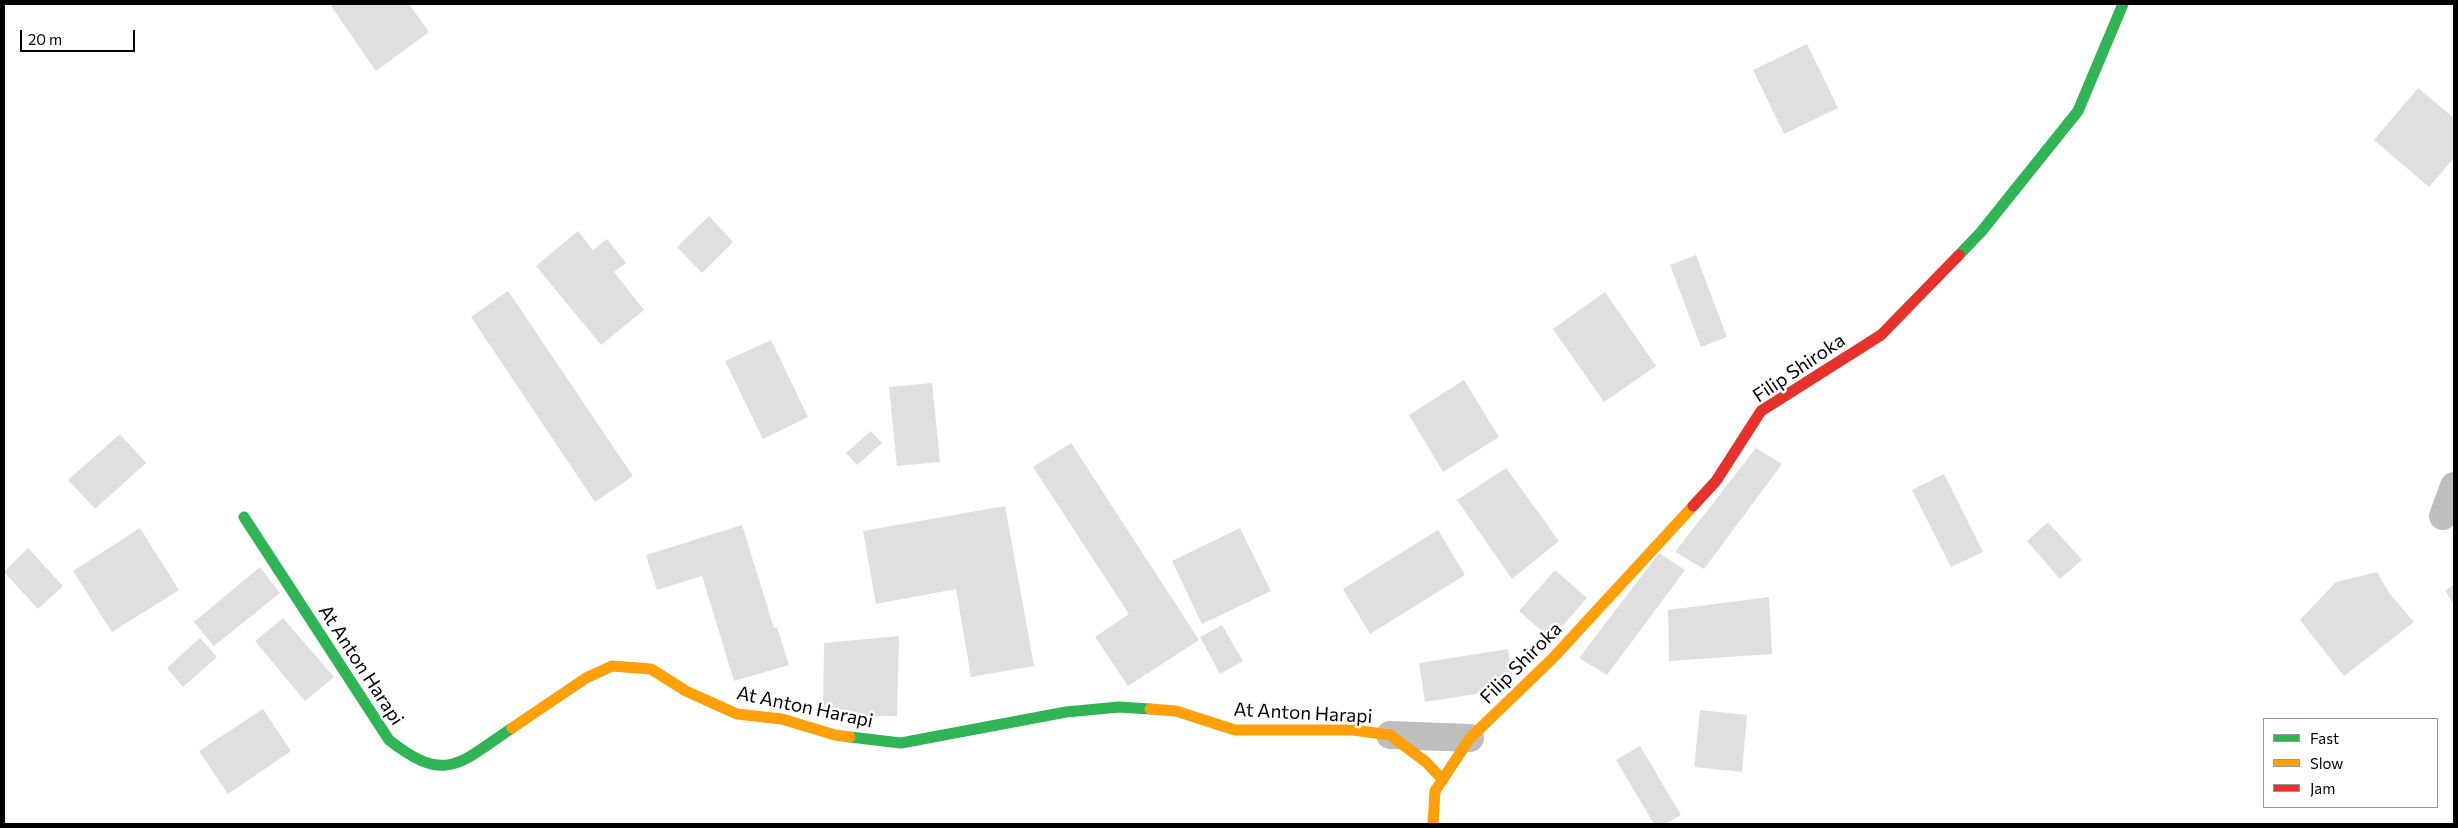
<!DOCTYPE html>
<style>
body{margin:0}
#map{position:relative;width:2458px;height:828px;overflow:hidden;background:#fff;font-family:Commissioner,sans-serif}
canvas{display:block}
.frame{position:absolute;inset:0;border:5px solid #000;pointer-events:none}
.legend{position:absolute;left:2263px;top:718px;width:175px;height:90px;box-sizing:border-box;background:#fff;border:1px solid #999;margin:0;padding:6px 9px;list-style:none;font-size:15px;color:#000}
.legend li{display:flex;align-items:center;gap:10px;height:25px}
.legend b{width:25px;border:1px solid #999}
.scale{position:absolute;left:20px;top:30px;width:115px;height:22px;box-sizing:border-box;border:2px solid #000;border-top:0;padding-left:6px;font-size:15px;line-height:18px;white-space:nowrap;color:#000;-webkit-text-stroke:4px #fff;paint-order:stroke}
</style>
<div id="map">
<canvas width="2458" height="828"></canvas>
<div class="frame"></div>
<ul class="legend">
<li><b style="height:6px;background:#30b455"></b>Fast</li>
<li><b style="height:6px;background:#ff9f0a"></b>Slow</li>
<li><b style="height:6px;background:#e5322d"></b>Jam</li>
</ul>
<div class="scale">20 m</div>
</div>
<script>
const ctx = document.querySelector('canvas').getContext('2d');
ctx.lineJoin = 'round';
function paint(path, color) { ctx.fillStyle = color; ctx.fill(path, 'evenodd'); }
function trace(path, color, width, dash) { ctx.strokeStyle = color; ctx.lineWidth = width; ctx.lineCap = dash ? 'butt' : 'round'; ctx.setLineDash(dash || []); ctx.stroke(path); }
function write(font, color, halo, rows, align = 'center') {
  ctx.font = font + ' Commissioner,sans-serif'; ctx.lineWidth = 5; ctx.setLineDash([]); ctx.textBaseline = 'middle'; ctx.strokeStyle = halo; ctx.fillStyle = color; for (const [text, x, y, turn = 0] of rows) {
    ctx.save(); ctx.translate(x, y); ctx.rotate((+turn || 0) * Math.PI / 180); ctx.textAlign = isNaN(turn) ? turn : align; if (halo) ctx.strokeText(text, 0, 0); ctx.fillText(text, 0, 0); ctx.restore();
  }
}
paint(new Path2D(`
 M334,4H409L429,32L376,71L331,6Z
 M1807,44L1838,108L1784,134L1753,70Z
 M2418,88L2454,118V158L2429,187L2374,140Z
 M709,216L733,242L702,273L677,247Z
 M578,231L593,250L607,239L626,263L614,272L644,310L601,345L536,266Z
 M1696,255L1727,337L1701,347L1670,265Z
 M508,291L633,476L595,502L471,317Z
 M1605,292L1656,366L1604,402L1553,329Z
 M771,340L808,417L763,439L725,361Z
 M1464,380L1499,437L1443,472L1409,415Z
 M932,383L940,462L897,466L889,387Z
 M871,431L882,443L857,465L846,453Z
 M120,434L146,463L95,509L68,480Z
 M1071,443L1199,640L1128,686L1095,637L1129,614L1033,467Z
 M1756,448L1782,464L1704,569L1675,552Z
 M1506,468L1559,541L1512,579L1457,500Z
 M1944,474L1983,552L1951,567L1912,490Z
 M1005,506L1034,666L971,677L956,589L876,604L863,531Z
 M2048,522L2082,560L2060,579L2027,541Z
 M742,525L774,628L777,627L789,665L734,681L702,576L657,590L646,555Z
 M140,528L179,590L112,632L73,571Z
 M1240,528L1271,591L1202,624L1172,561Z
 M1438,530L1465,575L1370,634L1343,589Z
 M28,548L63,586L38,609L4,572Z
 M1659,553L1685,570L1607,675L1579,658Z
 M260,567L280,593L214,646L194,622Z
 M1555,570L1587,598L1551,639L1519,611Z
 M2377,572L2389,593L2414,622L2344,676L2300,620L2336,582Z
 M2454,585V605L2445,590Z
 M1769,597L1772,654L1669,661L1668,610Z
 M283,618L334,677L305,701L255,641Z
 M1222,625L1243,661L1220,674L1200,637Z
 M899,636L897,716L823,717L824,643Z
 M200,638L217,657L183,687L167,668Z
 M1508,649L1514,688L1425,702L1419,663Z
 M263,709L291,751L228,794L199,751Z
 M1700,710L1747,715L1742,772L1694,767Z
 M1640,746L1681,815L1666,824H1654L1616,760Z`), '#dfdfdf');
trace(new Path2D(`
 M2443,516L2454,486
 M1390,735L1470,738`), '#bebebe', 28);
trace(new Path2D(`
 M1959,255L1981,232L2078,111L2123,4
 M244,517L389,740C446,785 460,763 512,728
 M850,737L901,743L1066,712L1119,707L1150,709`), '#30b455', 11);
trace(new Path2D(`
 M1150,709L1176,711L1235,730H1353L1390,735L1426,762L1443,780
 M512,728L586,678L612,666L651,669L686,691L737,714L782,719L835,735L850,737
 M1433,824L1435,791L1470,738L1553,658L1693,506`), '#ff9f0a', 11);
trace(new Path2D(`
 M1693,506L1716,481L1761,411L1881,335L1959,255`), '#e5322d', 11);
write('19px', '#000', '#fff', [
 ["Filip Shiroka",1799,368,-34],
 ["Filip Shiroka",1521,663,-45],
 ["At Anton Harapi",361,665,57],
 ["At Anton Harapi",805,707,12],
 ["At Anton Harapi",1303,713,3]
]);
</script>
